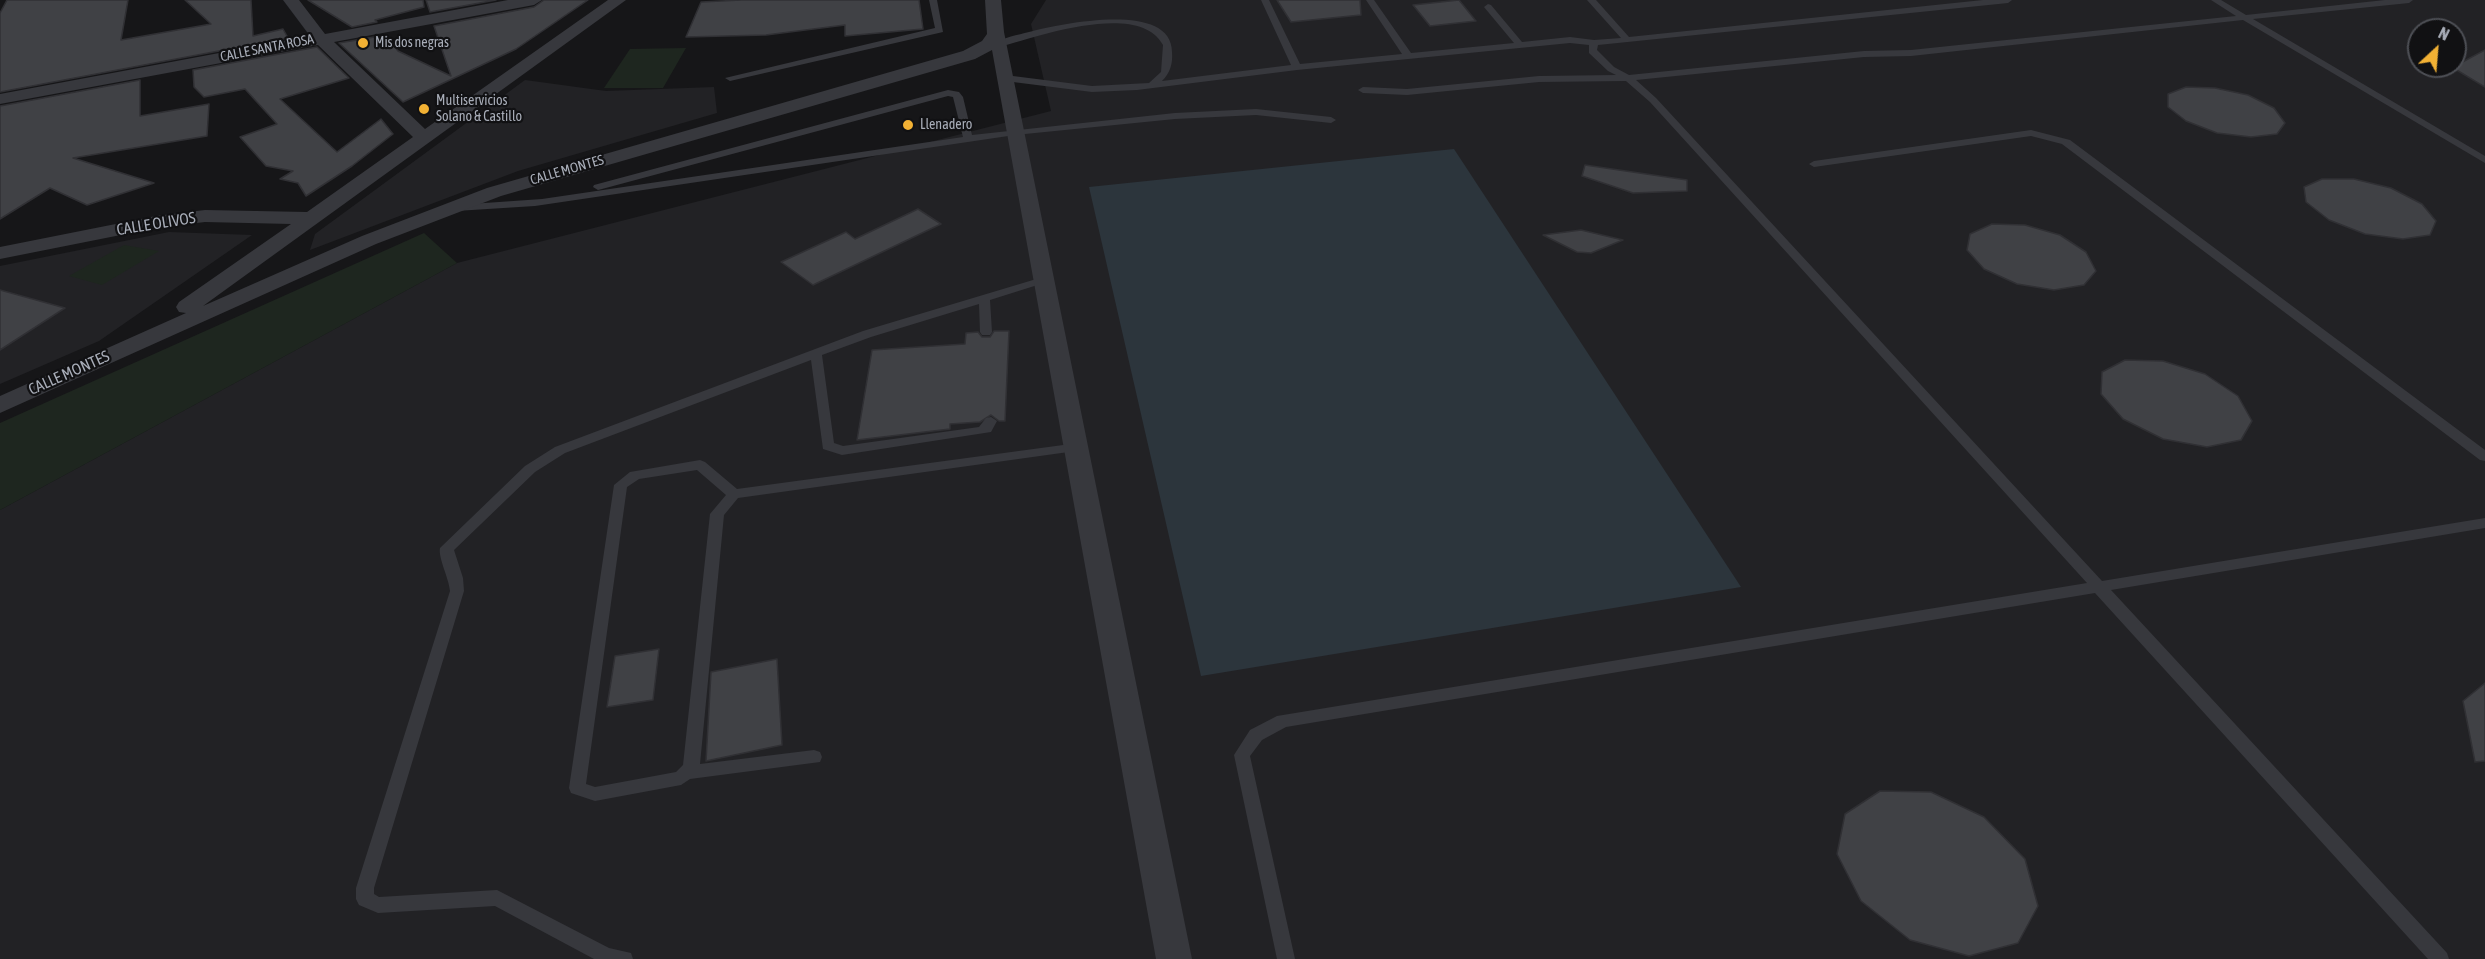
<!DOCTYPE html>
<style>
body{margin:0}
#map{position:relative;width:2485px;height:959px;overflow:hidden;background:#161618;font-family:"Asap Condensed",sans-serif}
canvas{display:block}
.north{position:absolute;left:2407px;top:18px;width:60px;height:60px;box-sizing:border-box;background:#111113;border:2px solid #4d4f55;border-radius:50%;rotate:26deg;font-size:16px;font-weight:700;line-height:24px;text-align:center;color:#a8adb8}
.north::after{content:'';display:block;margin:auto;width:21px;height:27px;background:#f2b134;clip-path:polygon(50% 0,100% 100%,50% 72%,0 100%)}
</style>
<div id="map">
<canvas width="2485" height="959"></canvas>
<div class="north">N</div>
</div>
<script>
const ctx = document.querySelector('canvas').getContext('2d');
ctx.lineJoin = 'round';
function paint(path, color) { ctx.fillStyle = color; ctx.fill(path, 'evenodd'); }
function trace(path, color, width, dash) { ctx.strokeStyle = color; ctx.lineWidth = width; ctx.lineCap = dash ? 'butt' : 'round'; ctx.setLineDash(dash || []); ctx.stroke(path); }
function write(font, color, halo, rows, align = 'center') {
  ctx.font = font + ' "Asap Condensed",sans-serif'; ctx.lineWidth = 4.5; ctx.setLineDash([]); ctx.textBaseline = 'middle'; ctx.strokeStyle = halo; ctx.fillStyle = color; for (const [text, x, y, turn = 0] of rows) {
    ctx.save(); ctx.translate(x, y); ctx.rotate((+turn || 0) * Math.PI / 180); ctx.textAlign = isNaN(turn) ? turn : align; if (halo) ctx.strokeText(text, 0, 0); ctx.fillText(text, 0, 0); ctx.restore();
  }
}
paint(new Path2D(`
 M1046,0H2485V959H0V510L457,263L1051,111L1031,24ZM2419,30H2455V66H2419Z
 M525,80L606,91L714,87L717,113L518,171L310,250L315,234Z
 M169,232L252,235L99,341L0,384V266Z`), '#222225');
paint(new Path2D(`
 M686,48L663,88H604L630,49Z
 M424,233L457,263L0,510V423Z
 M124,245L159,251L102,285L69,276Z`), '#1e261f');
paint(new Path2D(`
 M1454,149L1741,587L1201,676L1089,187Z`), '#2c353c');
const building = new Path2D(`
 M7,0H128L121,40L211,24L185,0H251L253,36L283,29L288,38L0,92V13Z
 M308,0H423L424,7L375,20L377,22L352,27Z
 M426,0H496L430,12Z
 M544,0H588L516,49L403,102L339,43L386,35L398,51L451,76L434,26L534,7Z
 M741,0H919L923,29L845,36V25L766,35L686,37L701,2Z
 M1277,0H1360L1361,15L1291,22Z
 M1459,0L1476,21L1430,26L1413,5Z
 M317,47L349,78L280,99L337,152L381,119L393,134L352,166L306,196L298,183L280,179L293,171L266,166L240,137L277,124L245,89L204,97L194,87L193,70Z
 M2485,50V87L2450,66H2455Z
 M140,80V116L209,104L207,136L73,158L154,183L87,205L50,188L0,219V106Z
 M2186,87L2215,88L2248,95L2274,108L2285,123L2277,134L2251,137L2217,133L2186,121L2168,107V94Z
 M1585,165L1687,180V191L1633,193L1582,176Z
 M2322,179H2354L2391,188L2422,204L2436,221L2430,235L2403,239L2365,234L2329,220L2306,202L2304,187Z
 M918,209L941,224L813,285L781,262L846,232L855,239Z
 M1992,224L2025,225L2060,235L2086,252L2096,271L2084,285L2054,290L2017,284L1984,269L1967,250L1970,234Z
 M1581,230L1623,240L1591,253L1577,252L1543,235Z
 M0,290L65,308L0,350Z
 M994,331H1009L1005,421H999L991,415L980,422L950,424V429L857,440L872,350L965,344L966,333L978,332L982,337H990Z
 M2125,360L2163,361L2205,374L2238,396L2252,421L2241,440L2207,447L2163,439L2123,419L2101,394L2102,372Z
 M659,649L653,700L607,707L615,656Z
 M777,659L782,745L706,761L711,672Z
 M2485,683V761L2475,762L2463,701Z
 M1880,791L1931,792L1984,817L2025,859L2038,906L2018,943L1969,956L1910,940L1861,901L1837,854L1845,814Z`);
paint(building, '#404145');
trace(building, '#303034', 1.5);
paint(new Path2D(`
 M929,0H937L943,32L730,81L725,78L935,28Z
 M1261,0H1269L1300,64L1402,54L1366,0H1374L1411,53L1514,43L1484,7L1488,4L1491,5L1522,42L1570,37L1594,40L1621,38L1587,0H1596L1629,37L1983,0H2012L2008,3L1598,45L1597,50L1614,67L1629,75L1864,51L1911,50L2236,16L2211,0H2221L2246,15L2385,0H2413L2409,3L2253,19L2485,156V163L2243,20L1911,56L1864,57L1636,80L1656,98L2102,581L2485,518V528L2111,590L2447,953L2449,959H2428L2095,593L1286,727L1262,740L1250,756L1295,959H1277L1234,755L1250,730L1277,716L2087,583L1650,102L1626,81L1539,82L1407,95L1363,93L1358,90L1363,87L1407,89L1539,76L1616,75L1608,71L1589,53V45L1570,43L1297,70L1137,90L1092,92L1005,81L1000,78L1005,75L1092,86L1149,83L1161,72L1163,45C1139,0 1036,37 999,47L995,44C1003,37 1018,35 1029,32C1059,24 1172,0 1172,52C1173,64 1170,73 1162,81L1291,65Z
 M948,90L959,92L963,97L972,135L1175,113L1256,109L1331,117L1336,120L1331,123L1256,115L1175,119L1015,135L535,206L456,211L451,208L456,205L542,199L963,137L953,97L948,96L602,189L598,190L593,187L594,185Z
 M2031,130L2070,140L2485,450V461L2480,460L2062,144L2031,136L1814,167L1809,164L1814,161Z
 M1043,277L1047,278V282L990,300L992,332L990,335H982L980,332L979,304L871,337L822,355L834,443L843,446L979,427L986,418L991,417L997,421L991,432L842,455L823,449L811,360L565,453L535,472L454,550L463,578L464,591L374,888V894L379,897L497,890L609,948L631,953L633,959H594L495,906L378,913L359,905L356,899V888L450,591C449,578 438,558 440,548L525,466L555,447L863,331Z
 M1078,443L1083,444L1085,447L1083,450L738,498L724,515L700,764L814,750L820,752L822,757L820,762L690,779L681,785L595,801L571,793L569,788L614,485L630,472L700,460L705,462L737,489ZM697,470L726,495L710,514L683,765L676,772L595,787L586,784L627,487L639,479Z`), '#37383d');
paint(new Path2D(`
 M283,0H299L325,34L508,0H542L534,5L334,42L425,129L608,0H626L203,306L362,236L487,188L963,51L982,41L987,34L985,0H1001L1004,32L1192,959H1156L992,50L975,59L501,196L376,244L0,413V396L186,313L179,312L176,307L179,302L291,224L205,222L156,228L0,259V247L156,216L205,210L307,212L413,137L318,45L0,104V94L310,36Z`), '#37383d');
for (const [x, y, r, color] of [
 [363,43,6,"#f2b134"],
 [424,109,6,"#f2b134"],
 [908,125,6,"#f2b134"]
]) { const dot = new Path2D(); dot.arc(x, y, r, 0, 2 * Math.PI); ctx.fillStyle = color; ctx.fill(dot); trace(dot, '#111113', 2); }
write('14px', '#a8adb8', '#111113', [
 ["Mis dos negras",375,43],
 ["Multiservicios",436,101],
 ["Solano & Castillo",436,117],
 ["Llenadero",920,125]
], 'left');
write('14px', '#a8adb8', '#111113', [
 ["CALLE SANTA ROSA",267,48,-11],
 ["CALLE MONTES",567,170,-16]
]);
write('16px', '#a8adb8', '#111113', [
 ["CALLE OLIVOS",156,224,-9],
 ["CALLE MONTES",69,373,-24]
]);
</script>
